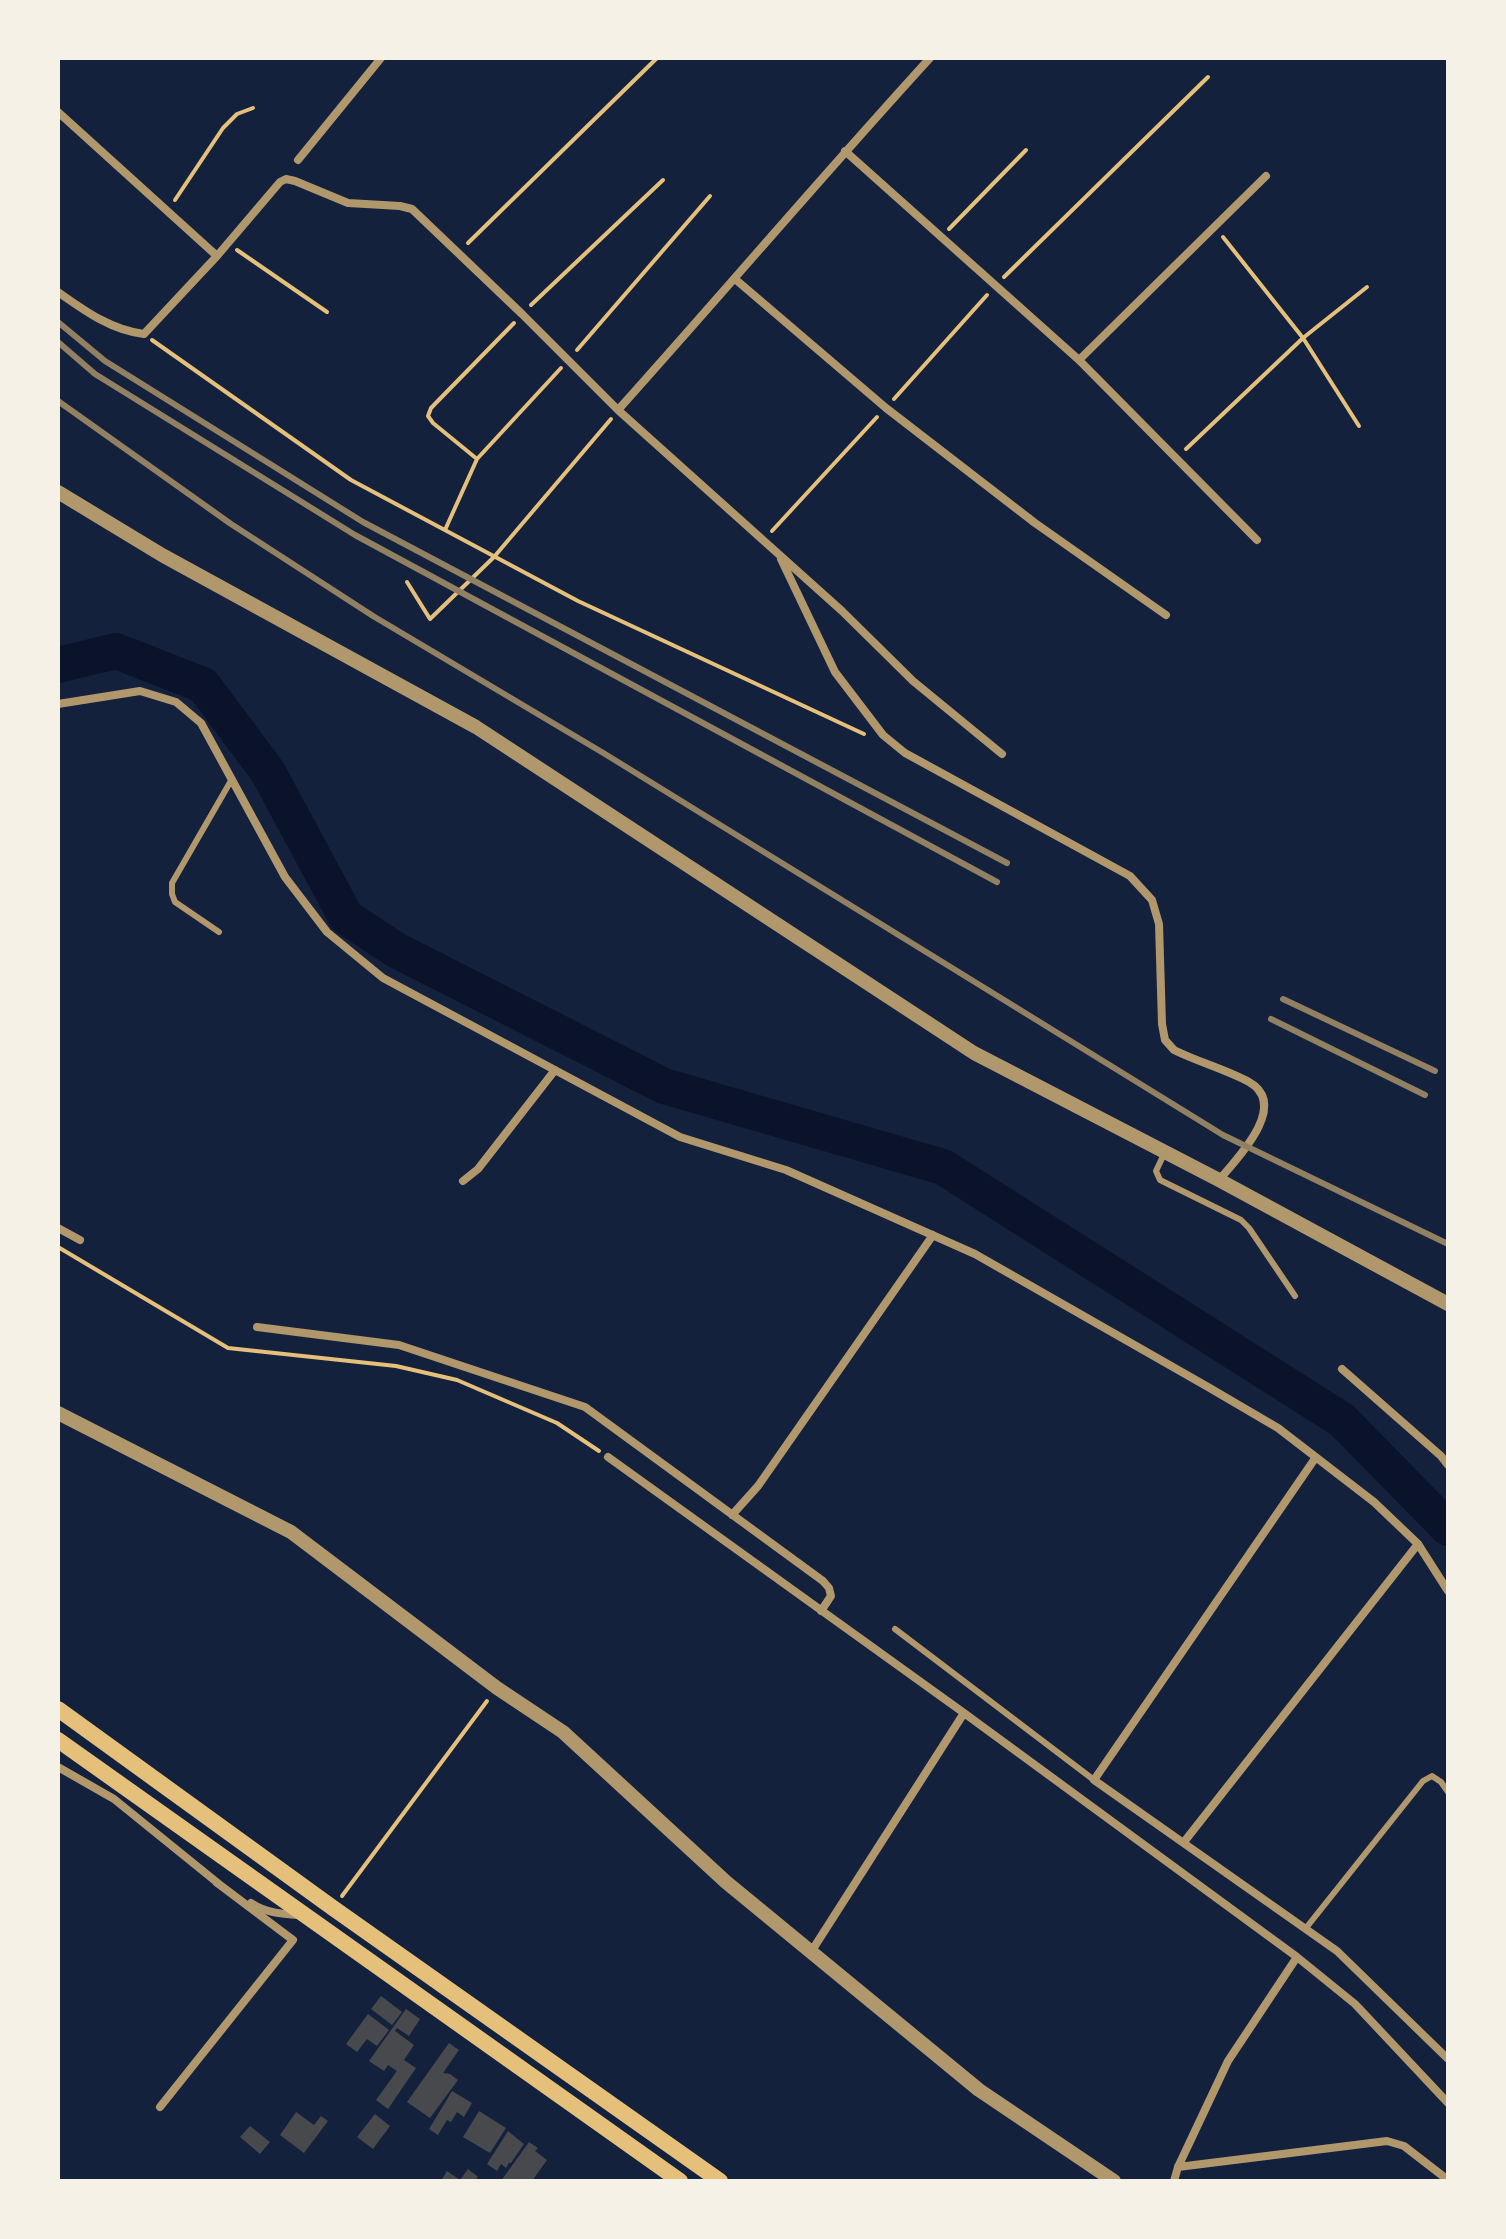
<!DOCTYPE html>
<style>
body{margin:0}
#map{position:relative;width:1506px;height:2239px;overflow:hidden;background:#14213d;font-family:Cabin,sans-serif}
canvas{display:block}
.frame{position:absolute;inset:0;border:60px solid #f6f1e7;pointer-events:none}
</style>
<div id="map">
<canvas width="1506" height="2239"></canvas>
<div class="frame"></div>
</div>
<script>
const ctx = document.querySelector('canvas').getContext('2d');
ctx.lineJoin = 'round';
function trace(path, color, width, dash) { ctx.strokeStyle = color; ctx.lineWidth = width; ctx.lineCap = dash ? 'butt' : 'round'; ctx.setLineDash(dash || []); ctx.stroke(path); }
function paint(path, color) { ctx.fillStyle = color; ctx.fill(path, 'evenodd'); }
trace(new Path2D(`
 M58,665L116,651L203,685L268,772L346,917L396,950L664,1086L943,1167L1342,1420L1448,1528`), '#0b132b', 36);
paint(new Path2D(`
 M381,1996L402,2012L392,2025L371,2009Z
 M406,2009L420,2019L409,2036L397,2028L395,2031L414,2045L404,2060L416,2068L388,2109L376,2100L397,2071L388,2065L384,2071L369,2061Z
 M368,2014L389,2030L377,2046L367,2039L357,2052L346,2044Z
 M449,2043L459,2050L443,2073L450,2074L458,2080L430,2118L407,2102Z
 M452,2091L472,2103L464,2117L457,2112L451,2122L447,2120L438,2135L429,2129Z
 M479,2111L506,2128L490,2153L463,2137Z
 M296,2112L314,2125L321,2116L328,2121L304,2153L280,2135Z
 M375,2114L390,2126L373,2149L357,2137Z
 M250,2126L270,2142L260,2154L240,2137Z
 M508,2131L524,2144L511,2163H509L506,2168L501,2164L497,2171L487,2164Z
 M529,2142L538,2148L535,2151L547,2160L532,2181H501Z
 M468,2169L478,2177L475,2181H441L447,2171L460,2180Z`), '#48494c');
trace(new Path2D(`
 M175,200L223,128L237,114L253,108
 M949,229L1026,150
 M1223,237L1303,338L1359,426
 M468,243L657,58
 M237,250L327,312
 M1004,277L1208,77
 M531,305L663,180
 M152,340L351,480L578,601L864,734
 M577,350L710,196
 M894,399L987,295
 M1186,449L1303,338L1367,287
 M477,459L433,423L428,416L431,408L514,323
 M445,530L477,459L561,368
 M772,531L877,417
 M407,582L430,619L494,557L611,419
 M58,1247L228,1348L396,1366L457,1380L557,1423L599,1451
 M342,1896L487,1701`), '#e5c07b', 4);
trace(new Path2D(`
 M219,932L175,902L172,894V883L232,779
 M1165,1152L1156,1171L1160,1180L1241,1220L1249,1228L1295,1296
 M895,1629L1094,1780
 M1306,1928L1423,1781L1432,1776L1441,1782L1448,1792`), '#b1986c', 6);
trace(new Path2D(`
 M58,112L217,256
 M845,151L1079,360L1257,540
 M298,160L381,58
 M735,279L886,408L1035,523L1166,615
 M58,292C85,311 111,330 144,334L217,256L280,182L286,179L295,181L348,203L400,206L412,209L522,314L618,410L842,611L913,681L1002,754
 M1079,360L1266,176
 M618,410C723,293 824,174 930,58
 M781,559L835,672L883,735L905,753L1130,876L1152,900L1159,924L1162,1024L1165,1040L1174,1050C1198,1062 1225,1069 1249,1082C1290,1105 1237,1159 1219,1180
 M58,704L140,691L176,702L201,723L285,877L327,932L383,978L680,1137L786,1170L975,1254L1208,1387L1278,1428L1374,1502L1418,1544L1448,1591
 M463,1181L478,1169L555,1070
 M58,1228L80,1240
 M257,1327L399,1345L585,1407L823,1581L829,1588L831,1596L821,1611
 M1342,1369L1441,1456L1448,1465
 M608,1457L964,1713L1297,1957L1355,2004L1448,2103
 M1316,1457L1094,1780L1337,1951L1448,2059
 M732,1515L758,1486L933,1235
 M58,1767L114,1799L219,1884
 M1184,1842L1418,1544
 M251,1903C266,1913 282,1914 299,1915
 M811,1952L964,1713
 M160,2107L293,1940L216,1882
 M1178,2167L1387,2141L1404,2146L1448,2180
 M1174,2181L1178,2167L1228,2061L1297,1957`), '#b1986c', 8);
trace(new Path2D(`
 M58,492L162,555L476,727L974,1053L1219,1180L1448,1304
 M58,1413L291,1532L497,1688L563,1732L726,1882L979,2090L1114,2181`), '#b1986c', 14);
trace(new Path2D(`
 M58,1709L333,1908L720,2181
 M58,1740L680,2181`), '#e5c07b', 16);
trace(new Path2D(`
 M58,322L105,361L363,522L1007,863
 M58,342L95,374L355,535L997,882
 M58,401L231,524L373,616L605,754L1223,1135L1448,1244
 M1283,999L1435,1071
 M1271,1019L1425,1095`), '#918062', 6);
</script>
